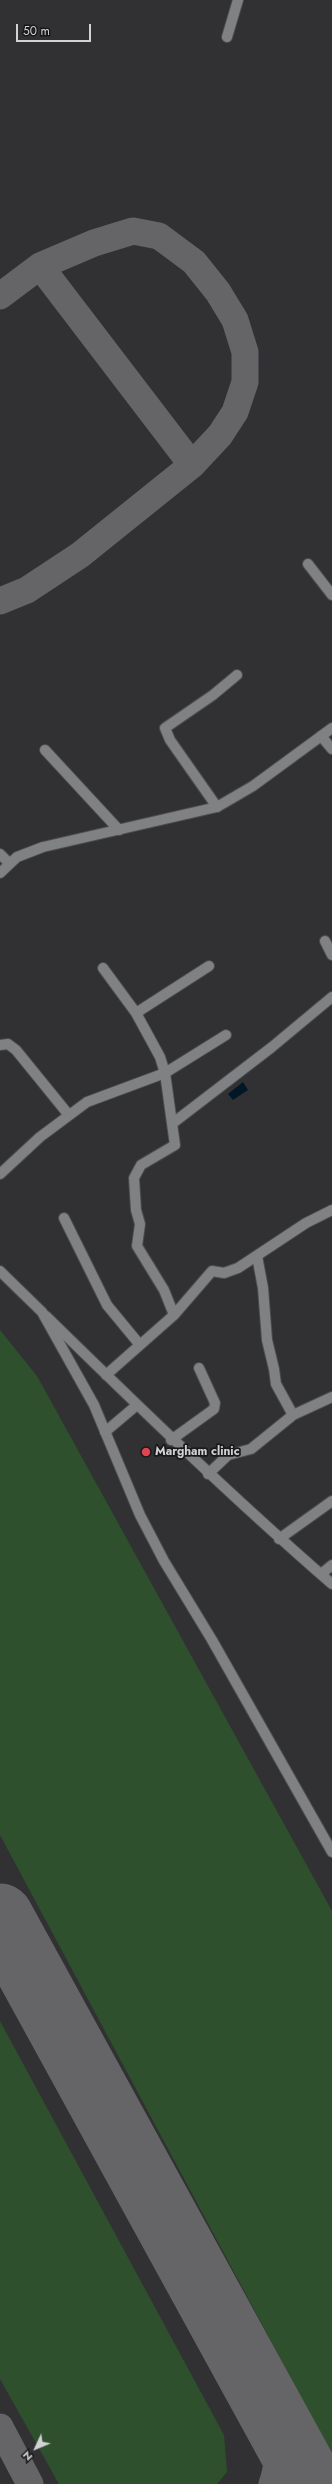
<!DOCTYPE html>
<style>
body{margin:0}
#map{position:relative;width:332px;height:2484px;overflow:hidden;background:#313134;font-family:Jost,sans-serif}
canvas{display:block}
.north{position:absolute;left:16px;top:2428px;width:40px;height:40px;-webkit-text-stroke:3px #19191a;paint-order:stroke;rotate:226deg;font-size:11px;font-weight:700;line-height:16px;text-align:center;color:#d2d2d4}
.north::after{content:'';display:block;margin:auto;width:14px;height:18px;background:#d2d2d4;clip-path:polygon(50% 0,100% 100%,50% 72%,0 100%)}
.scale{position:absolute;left:16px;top:24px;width:75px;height:18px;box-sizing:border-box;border:2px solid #d2d2d4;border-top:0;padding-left:5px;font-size:12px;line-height:14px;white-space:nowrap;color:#d2d2d4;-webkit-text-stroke:3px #19191a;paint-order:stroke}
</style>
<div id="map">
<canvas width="332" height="2484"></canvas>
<div class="north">N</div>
<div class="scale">50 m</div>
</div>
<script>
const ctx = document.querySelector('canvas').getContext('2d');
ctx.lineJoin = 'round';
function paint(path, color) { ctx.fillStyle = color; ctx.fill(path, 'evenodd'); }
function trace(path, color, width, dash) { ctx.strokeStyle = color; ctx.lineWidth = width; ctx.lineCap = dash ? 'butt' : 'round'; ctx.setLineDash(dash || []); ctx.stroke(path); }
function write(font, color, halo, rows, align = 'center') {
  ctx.font = font + ' Jost,sans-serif'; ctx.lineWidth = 3.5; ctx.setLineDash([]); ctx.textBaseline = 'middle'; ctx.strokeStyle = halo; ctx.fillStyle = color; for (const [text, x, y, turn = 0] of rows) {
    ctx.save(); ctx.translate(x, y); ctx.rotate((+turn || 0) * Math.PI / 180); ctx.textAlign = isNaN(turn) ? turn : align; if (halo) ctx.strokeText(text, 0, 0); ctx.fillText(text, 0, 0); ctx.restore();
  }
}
paint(new Path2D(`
 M0,1330L37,1376L332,1911V2455L0,1835Z
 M0,2021L224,2435L227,2472L217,2484H59L0,2379Z`), '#2e502d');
paint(new Path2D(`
 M243,1082L248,1090L233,1100L228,1094Z`), '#021726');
trace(new Path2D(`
 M40,266L192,465
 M0,296L40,266L94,243L133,231L159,236L194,262L218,292L235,320L245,352V382L235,412L220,435L192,465L80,555L27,590L0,601
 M0,2427L30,2484
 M272,2484C281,2459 278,2438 273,2413`), '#656568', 27);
trace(new Path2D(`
 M0,1917L311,2484`), '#656568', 67);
const minor = new Path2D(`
 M227,37L238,0
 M308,564L332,595
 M321,736L332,749
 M45,750L119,830
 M217,807L170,740L165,728L213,695L237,675
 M0,854L9,863
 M325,941L332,955
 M103,968L136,1013L160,1057L165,1073L175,1145L141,1165L134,1178L136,1210L140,1224L137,1246L164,1290L174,1315
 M136,1013L209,966
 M0,1045L8,1044L16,1050L68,1114
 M173,1123L272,1047L332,997
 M0,1174L40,1137L87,1102L165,1073L226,1035
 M64,1218L107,1305L140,1345
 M257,1256L263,1288L267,1340L274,1369L276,1384L293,1415
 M46,1316C140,1408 233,1498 332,1584
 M106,1375L174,1315L212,1271L224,1273L238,1268L306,1223L332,1210
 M105,1432L137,1405
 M171,1440L214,1409L215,1403L199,1368
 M208,1474L228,1455L251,1449L293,1415L332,1397
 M279,1539L332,1501
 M321,1574L332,1565`);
const secondary = new Path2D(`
 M0,873L17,857L43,847L217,807L253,786L332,728
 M0,1271L42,1312L94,1405L140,1515L164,1561L212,1640L332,1852`);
trace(minor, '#4d4d4f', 12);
trace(secondary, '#4d4d4f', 12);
trace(minor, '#808183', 10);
trace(secondary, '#808183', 10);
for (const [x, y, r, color] of [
 [146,1452,5,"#e0444e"]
]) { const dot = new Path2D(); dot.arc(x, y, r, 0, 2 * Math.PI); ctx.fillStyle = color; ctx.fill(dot); trace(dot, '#19191a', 1.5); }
write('bold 12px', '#d2d2d4', '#19191a', [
 ["Margham clinic",155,1452]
], 'left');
</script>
